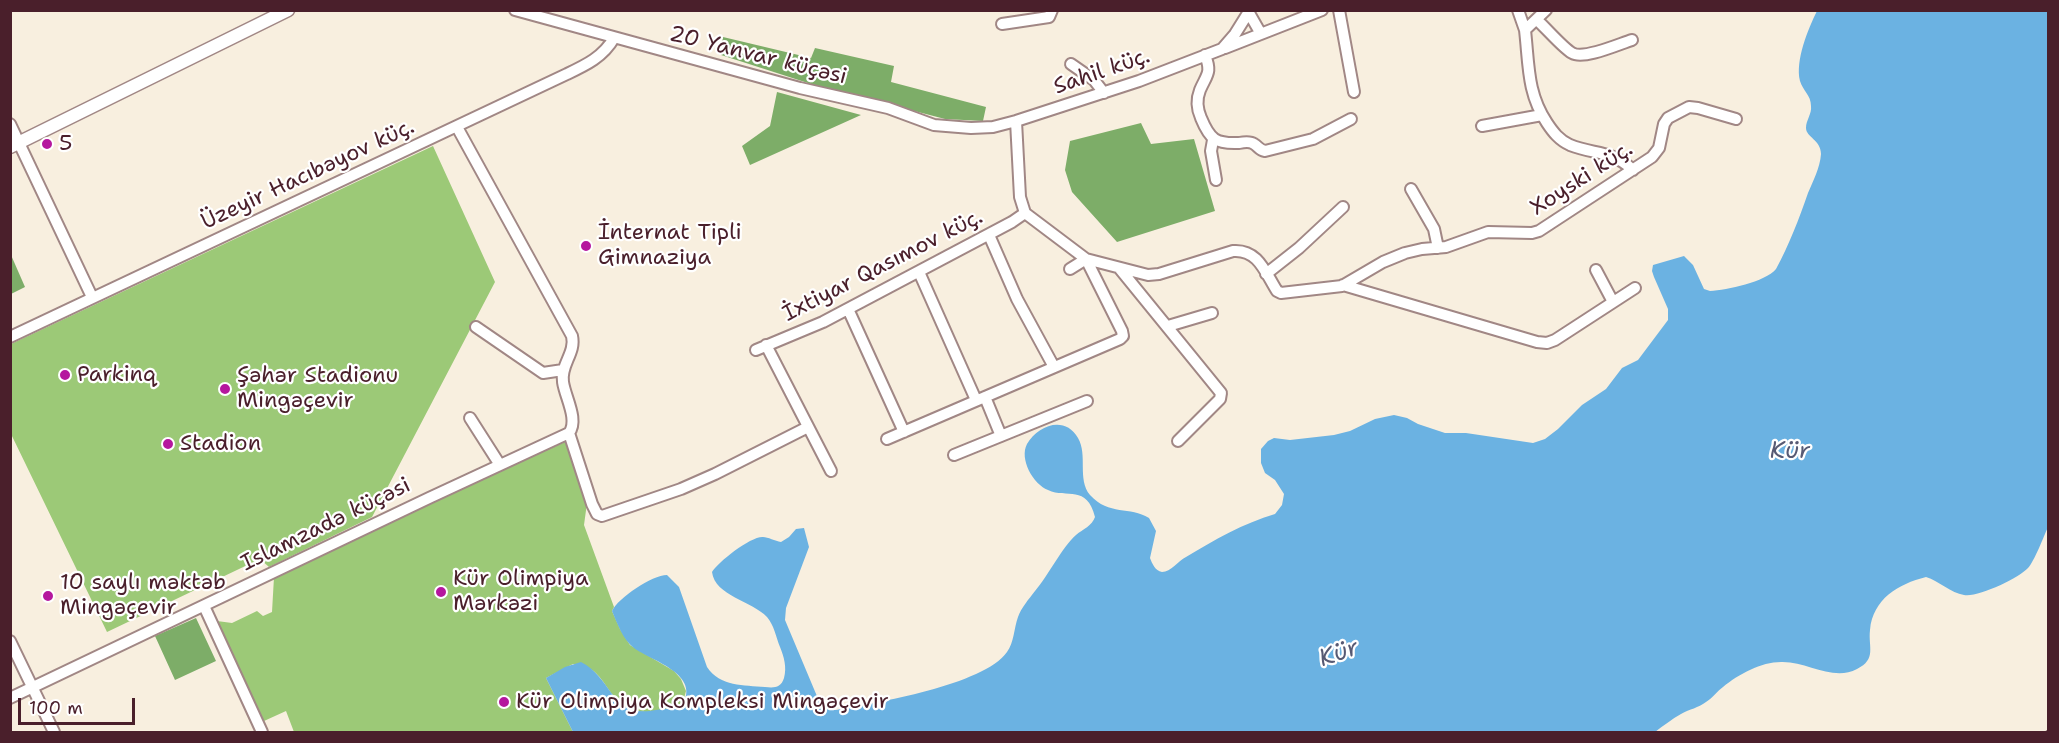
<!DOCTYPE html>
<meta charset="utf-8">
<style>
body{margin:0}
#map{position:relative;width:2059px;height:743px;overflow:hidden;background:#f8efdf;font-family:"Shantell Sans",sans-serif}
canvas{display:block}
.frame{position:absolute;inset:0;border:12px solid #4a1f2b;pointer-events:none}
.scale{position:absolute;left:18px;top:698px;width:117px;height:27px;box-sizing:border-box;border:3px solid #4a1f2b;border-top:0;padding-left:8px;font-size:18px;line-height:21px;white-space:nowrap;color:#4a1f2b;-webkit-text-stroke:4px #fff;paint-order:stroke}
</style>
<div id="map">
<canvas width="2059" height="743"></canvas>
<div class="frame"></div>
<div class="scale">100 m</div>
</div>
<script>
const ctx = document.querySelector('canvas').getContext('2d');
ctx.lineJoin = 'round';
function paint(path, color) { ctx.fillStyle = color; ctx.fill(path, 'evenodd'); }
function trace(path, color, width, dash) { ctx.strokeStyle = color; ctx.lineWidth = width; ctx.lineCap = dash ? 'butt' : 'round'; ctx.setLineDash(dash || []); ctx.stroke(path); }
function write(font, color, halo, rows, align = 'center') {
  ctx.font = font + ' "Shantell Sans",sans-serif'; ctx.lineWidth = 4.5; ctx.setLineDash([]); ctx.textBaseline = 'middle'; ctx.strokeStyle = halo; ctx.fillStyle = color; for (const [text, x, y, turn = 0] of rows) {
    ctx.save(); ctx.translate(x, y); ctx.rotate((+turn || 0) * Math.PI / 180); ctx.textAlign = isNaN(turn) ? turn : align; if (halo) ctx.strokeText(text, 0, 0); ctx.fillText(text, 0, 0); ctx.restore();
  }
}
paint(new Path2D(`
 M433,146L495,282L372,517L269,567L260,559L107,632L11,434V344Z
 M565,442L587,503L584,525L614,607L612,611L620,629L630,645L674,671L681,679L686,691L683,702C676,708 666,709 657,711C603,720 613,664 573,664L546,678L573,732H294L286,711L264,721L217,621L232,623L257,611L263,616L272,612L274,577L431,502Z`), '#9cc977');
paint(new Path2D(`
 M723,37L811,58L815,48L894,66L891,82L986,107L983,121L945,119L811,84L718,54Z
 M777,92L861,115L750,165L742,146L770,126Z
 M1141,123L1151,144L1194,139L1215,211L1117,242L1072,192L1065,170L1070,141Z
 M11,255L25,287L11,294H10Z
 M196,618L216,661L175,680L155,636Z`), '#7dad68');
paint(new Path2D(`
 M1817,11H2048V527C2044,536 2034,562 2028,568C2019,578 1977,598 1964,595C1951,593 1939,581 1926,577C1898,584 1873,599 1870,630C1868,647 1877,659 1857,669C1833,682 1807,661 1781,662C1761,662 1739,674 1723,687C1717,691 1713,698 1706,702C1698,708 1690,709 1681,714C1672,719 1663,726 1655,732H573L546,678L565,667L581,662C614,679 610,719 656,710C666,709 675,708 684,702C698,673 650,660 634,648C623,640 617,623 612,611C618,598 652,575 667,575L679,587L707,667C720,687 744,685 765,687C774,688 781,688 784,678C787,667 784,657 780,647C776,637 774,625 767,617C752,601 715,596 712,572C718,562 751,536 763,537C768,537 775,541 781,542L789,537L796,529L804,528L809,547L786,608L785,620L819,701L827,709L836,710C875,703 984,685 1007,652C1014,643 1014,628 1018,617C1021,608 1029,599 1035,591C1048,576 1063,546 1076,535C1083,529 1092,526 1095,517C1087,484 1067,499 1048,490C1033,484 1019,459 1027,444C1038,425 1065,415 1078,438C1088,455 1077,479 1090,495C1109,516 1130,506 1149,518L1156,531L1150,558C1152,563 1155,571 1162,572C1171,572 1178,561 1186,557C1214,540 1244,523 1275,514L1282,505L1284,494L1275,480L1265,473L1261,463V449L1268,441L1274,438L1290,440L1334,435L1350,431L1375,419L1394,415L1407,418L1418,424L1445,433H1466L1533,443L1545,439L1558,429L1582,405L1606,389L1622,368L1638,360L1668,320V309L1654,277L1652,271L1653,265L1684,256L1693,265L1704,289L1710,291C1727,290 1765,282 1776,269C1789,245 1799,219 1808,193C1813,181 1820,168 1821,154C1821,140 1806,137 1806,128C1806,120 1812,114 1811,106C1811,95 1803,91 1800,81C1795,61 1808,29 1817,11Z`), '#6bb2e2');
const minor = new Path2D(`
 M515,10L800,88L888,108L934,125L971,128L993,127L1016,121L1139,81L1222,49L1235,34L1250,10
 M1339,10L1354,92
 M1518,10L1525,30
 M1546,10L1525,30C1529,65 1527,93 1547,123C1553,132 1559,140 1570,145C1595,155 1610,149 1633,170
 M1249,13L1261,34
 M1537,20C1546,28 1563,48 1572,53C1584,60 1619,44 1632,40
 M1002,24L1049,17L1052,10
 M1225,48L1322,10
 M1205,55C1212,73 1207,74 1200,90C1196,100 1197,109 1201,118C1210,140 1216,144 1239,143C1244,142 1250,141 1254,144C1258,146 1259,150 1265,151L1313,139L1351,119
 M1071,64L1094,80L1104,93
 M1016,121L1020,197L1025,213L1086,259L1148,275L1159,274L1233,251C1258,249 1265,272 1277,291L1281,293L1342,286L1383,262L1405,253L1422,249L1446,247L1488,232L1532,233L1539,231L1652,157L1659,148L1664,124L1668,118L1689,107L1698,108L1736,119
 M10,124L92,297
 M1482,126L1542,115
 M1213,140L1211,151L1216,180
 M1411,189L1434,229L1438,248
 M989,235L1017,299L1054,367
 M1120,269L1221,393L1220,399L1178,441
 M1596,270L1613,302
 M919,272L976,400
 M1266,274L1299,248L1343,207
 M1343,285L1537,342L1547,343L1555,340L1635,288
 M848,309L904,432
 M1168,326L1212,313
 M476,327L543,373L563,370
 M10,337L567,74C586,65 603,57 614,38
 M766,345L831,471
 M756,350L823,322L1012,222L1025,213
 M985,397L1001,436
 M470,418L500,465
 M569,433L592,504L597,514L602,516L681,489L715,474L808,427
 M887,439L1120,339L1123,336L1122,331L1086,259L1070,269
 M954,455L1087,401
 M204,606L262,732
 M10,641L54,732
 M10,698L429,498L569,433C579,420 565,397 563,382C560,365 576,353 572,336L457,127`);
const major = new Path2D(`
 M10,147L288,10`);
trace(minor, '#a18785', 14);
trace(major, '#a18785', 15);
trace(minor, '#fff', 10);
trace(major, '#fff', 12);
trace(new Path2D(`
 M2046,732L2048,731`), '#4a1f2b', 2);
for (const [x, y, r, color] of [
 [47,144,6,"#b5179e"],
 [586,246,6,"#b5179e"],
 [65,375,6,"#b5179e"],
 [225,389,6,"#b5179e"],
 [168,444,6,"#b5179e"],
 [441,592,6,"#b5179e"],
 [48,596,6,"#b5179e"],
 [504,702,6,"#b5179e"]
]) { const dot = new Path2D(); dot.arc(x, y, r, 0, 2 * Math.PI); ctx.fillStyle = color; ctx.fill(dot); trace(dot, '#fff', 2); }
write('22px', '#4a1f2b', '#fff', [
 ["20 Yanvar küçəsi",758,56,14],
 ["Sahil küç.",1102,72,-19],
 ["Üzeyir Hacıbəyov küç.",308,175,-25],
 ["Xoyski küç.",1582,179,-33],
 ["İxtiyar Qasımov küç.",883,266,-27],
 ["Islamzadə küçəsi",326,525,-26]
]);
write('22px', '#4a1f2b', '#fff', [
 ["5",59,144],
 ["İnternat Tipli",598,233],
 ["Gimnaziya",598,258],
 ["Parkinq",77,375],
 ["Şəhər Stadionu",237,376],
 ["Mingəçevir",237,401],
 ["Stadion",180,444],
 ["Kür Olimpiya",453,579],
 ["Mərkəzi",453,604],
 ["10 saylı məktəb",60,583],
 ["Mingəçevir",60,608],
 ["Kür Olimpiya Kompleksi Mingəçevir",516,702]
], 'left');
write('italic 24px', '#575a74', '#fff', [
 ["Kür",1790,452],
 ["Kür",1339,654,-19]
]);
</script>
